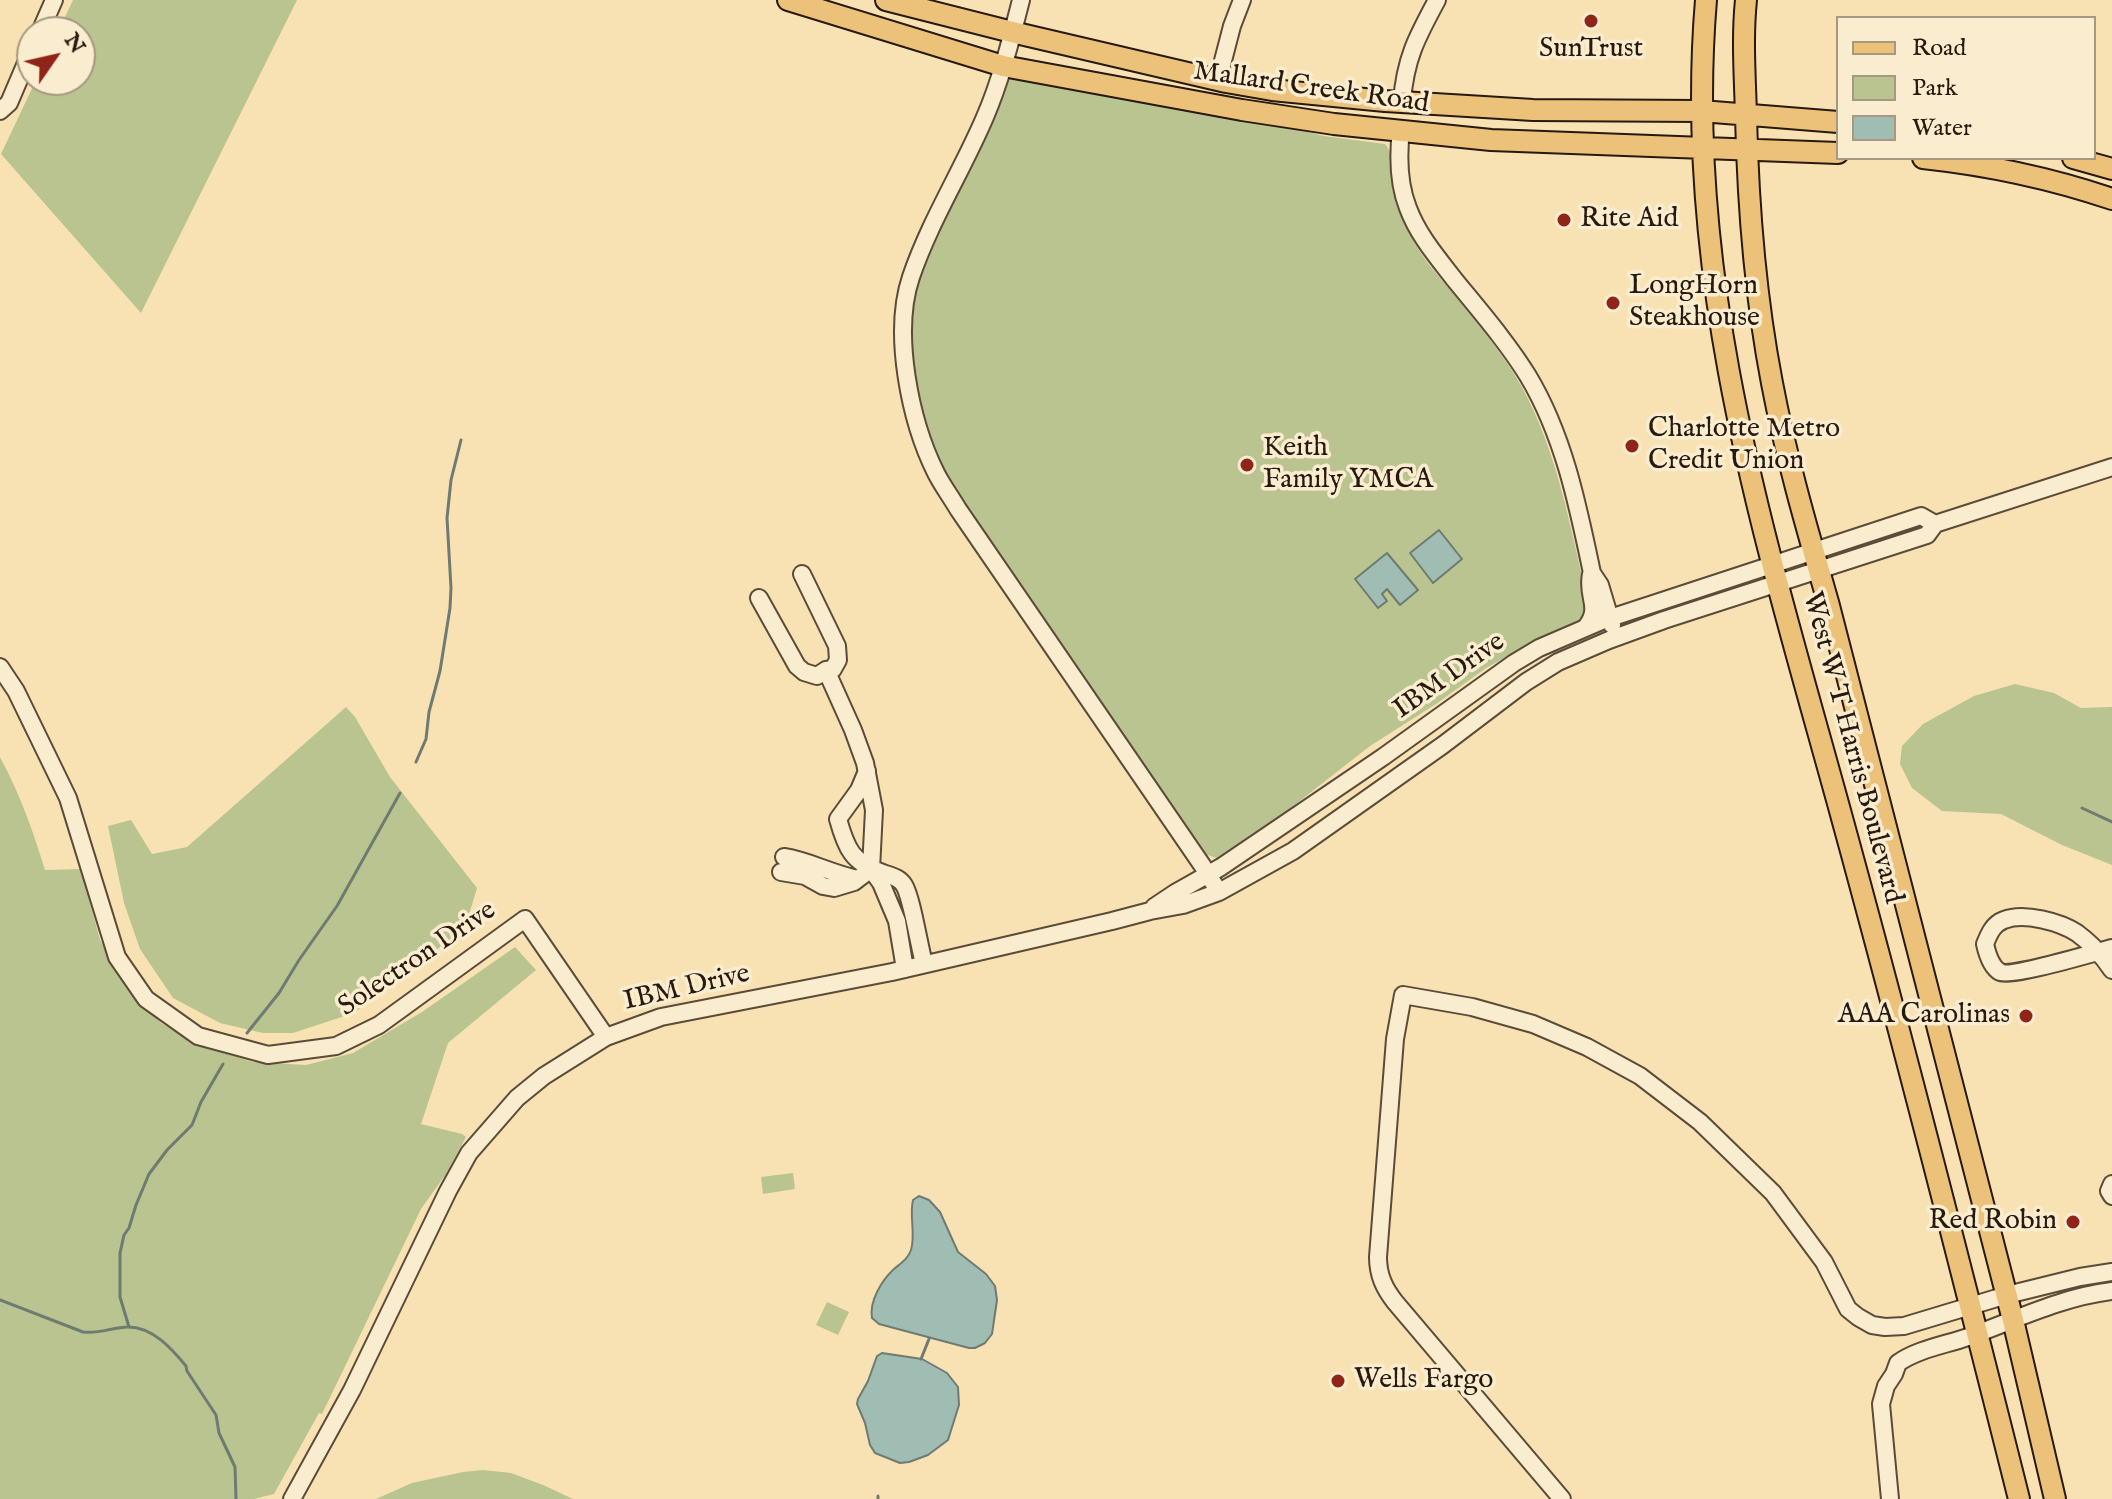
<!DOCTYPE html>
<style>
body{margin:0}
#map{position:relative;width:2112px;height:1499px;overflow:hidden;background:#f8e2b4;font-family:"IM FELL English",serif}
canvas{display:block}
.legend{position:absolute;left:1836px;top:16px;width:260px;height:144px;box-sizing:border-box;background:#faecce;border:2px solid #a69881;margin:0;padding:10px 14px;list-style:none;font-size:24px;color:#27190e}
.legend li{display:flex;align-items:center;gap:16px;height:40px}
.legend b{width:40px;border:2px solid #a69881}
.north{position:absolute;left:16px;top:16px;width:80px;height:80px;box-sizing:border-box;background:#faecce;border:2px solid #a69881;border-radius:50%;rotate:56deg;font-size:22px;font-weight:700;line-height:32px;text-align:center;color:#27190e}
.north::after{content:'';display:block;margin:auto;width:28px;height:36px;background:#8f2418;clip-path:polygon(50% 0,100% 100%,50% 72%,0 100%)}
</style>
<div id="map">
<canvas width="2112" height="1499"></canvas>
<ul class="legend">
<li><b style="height:10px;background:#ecc17a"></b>Road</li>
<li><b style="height:22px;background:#b9c490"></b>Park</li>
<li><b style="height:22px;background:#9fbdb3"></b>Water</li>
</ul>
<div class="north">N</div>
</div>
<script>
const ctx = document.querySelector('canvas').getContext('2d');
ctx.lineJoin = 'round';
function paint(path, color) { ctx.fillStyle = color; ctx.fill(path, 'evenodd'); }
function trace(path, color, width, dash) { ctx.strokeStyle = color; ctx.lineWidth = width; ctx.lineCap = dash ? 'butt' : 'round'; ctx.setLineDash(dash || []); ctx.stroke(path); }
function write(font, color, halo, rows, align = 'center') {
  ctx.font = font + ' "IM FELL English",serif'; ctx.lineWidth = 7; ctx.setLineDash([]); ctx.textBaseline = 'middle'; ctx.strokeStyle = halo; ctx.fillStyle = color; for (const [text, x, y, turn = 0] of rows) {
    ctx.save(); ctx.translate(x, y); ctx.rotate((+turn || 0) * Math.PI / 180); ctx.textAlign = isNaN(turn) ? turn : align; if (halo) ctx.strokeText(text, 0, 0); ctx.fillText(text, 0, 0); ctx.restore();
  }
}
paint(new Path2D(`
 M73,0H297L141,313L1,154L36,80H80V32H58Z
 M1011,77L1277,124L1324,136L1385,144C1396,156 1392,175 1395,190C1397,206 1403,222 1411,236C1420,254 1433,270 1446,285C1469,313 1493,341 1513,372C1556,441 1569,523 1588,601L1583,621L1530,644L1486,668L1436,704L1370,746L1292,807L1219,859L1202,853L951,486L919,417L908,328L917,277L1007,78Z
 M2015,684L2054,693L2081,708L2112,707V865L2062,845L2001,814L1942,811L1912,788L1900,764L1902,746L1923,724L1974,696Z
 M346,707L355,717L390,777L477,888L465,928L354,1013L293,1033H263L220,1023L173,998L140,949L124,903L108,826L131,820L152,854L187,847Z
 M0,757C20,794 33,831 45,870L81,869L100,940L121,978L161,1023L204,1047L253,1062L306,1065L353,1053L422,1012L515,947L536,970L448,1043L421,1124L462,1134L466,1137L446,1174L421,1209L322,1414L319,1413L274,1494L254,1499H0Z
 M793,1173L795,1189L763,1194L761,1177Z
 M827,1302L849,1312L838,1335L816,1325Z
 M483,1470L511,1473L543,1485L573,1499H376L412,1483L463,1472Z`), '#b9c490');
const water = new Path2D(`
 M1439,530L1462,559L1433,583L1410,553Z
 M1387,553L1418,590L1400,605L1387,589L1382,594L1387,601L1378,608L1355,579Z
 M919,1196L929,1200L940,1212L958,1252L986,1274L995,1286L997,1300L992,1334L985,1343L975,1348H969L879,1324L872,1318C869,1301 882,1280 894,1269C901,1263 908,1259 911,1250C916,1233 909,1217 913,1200Z
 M882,1353L922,1359L947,1373L958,1387L959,1405L948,1440L928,1455L909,1462L900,1463L875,1453L870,1445L865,1423L857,1404L858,1399L868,1381L877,1356Z`);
paint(water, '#9fbdb3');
trace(water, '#6f7b71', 2);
trace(new Path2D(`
 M416,762L426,739L429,712L440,671L450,608L451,588L447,518L451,480L461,440
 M2082,808L2112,822
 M247,1033L279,993L299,960L337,906L400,793
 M0,1300L83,1332C100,1334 113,1327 128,1327C153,1327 172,1349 186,1366L187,1371L216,1415L219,1433L235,1467L236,1499
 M129,1327L120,1297V1253L124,1235L129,1228L136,1205L149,1174L167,1150L192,1125L201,1102L223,1064
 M921,1359L929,1339
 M878,1496V1499`), '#6f7b71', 3);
const minor = new Path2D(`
 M1021,0C1011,39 1001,80 985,117C962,171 930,221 911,277C892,333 910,421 936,473C942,485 951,497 958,509L1202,865L1219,892
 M40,32L54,0
 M1218,80L1232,26L1242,0
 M1402,102C1405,59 1417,37 1437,0
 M0,111L9,103L32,49
 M1401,130C1398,156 1398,183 1408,208C1418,235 1437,257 1454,279C1480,311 1507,342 1528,376C1564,436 1578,506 1592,573L1600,585L1612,625
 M759,598L797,666L804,672L817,676L826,670L833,669L838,660L837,646L802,574
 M1586,627C1602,607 1586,597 1591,574
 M0,667L16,691L68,798L117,957L146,999L198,1036L268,1055L336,1046L379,1025L525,919L606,1037
 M826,670L853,730L865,763L874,810L871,869L881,883L897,921L905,969
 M867,771L859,790L838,819C846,848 852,863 883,873C891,876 899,877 904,885C912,898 919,946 924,963
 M784,857C810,861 832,874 858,879
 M781,872L805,876L823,886L834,888L854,882L871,869
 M1154,907L1175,893L1221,867L1383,757L1514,663L1539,648L1604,620L1921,516L1935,524
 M2112,948C2096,952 2010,978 2000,972C1991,967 1987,953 1985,944C1989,934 1993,924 2004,920C2024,912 2060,922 2077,933C2092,944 2102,955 2112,970
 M2112,1184L2109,1191L2112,1196
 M292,1499L352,1390L448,1191L469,1153L517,1098L544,1076L606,1037L661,1017L892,972L1112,921L1150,911L1183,905L1219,892L1293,851L1443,745L1526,682L1558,662L1609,640L1664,620L1927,535L1935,524L2112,467
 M1562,1499L1395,1302C1384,1288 1378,1275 1378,1257L1395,1039L1403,995L1472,1007L1533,1024L1587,1047L1640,1076L1700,1122L1773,1193L1824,1262L1848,1309L1858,1317L1872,1325L1885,1327L1904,1326L2007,1295L2080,1277L2112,1272
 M1890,1499L1881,1404L1886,1386L1894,1374L1898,1363C1918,1349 1945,1345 1968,1337C2015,1320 2062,1297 2112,1291`);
const major = new Path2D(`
 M788,0L1003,66L1242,110L1334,124L1491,140L1838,153
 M886,0L1012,32L1226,82L1272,90L1385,101L1533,110L1701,111L1838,122
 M1706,0C1682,285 1768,548 1842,818C1904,1044 1962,1272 2019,1499
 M1746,0C1742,39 1745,77 1746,116C1748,205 1755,295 1772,383C1786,457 1807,529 1828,602L2013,1320L2055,1499
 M1923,158C1988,165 2050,178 2112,199
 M2073,158L2112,169`);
trace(minor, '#5b4b38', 20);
trace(major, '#27190e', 24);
trace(minor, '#faecce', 16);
trace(major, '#ecc17a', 20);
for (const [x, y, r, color] of [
 [1591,21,8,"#8f2418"],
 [1564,220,8,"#8f2418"],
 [1613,303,8,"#8f2418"],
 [1632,446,8,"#8f2418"],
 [1247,465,8,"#8f2418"],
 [2026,1016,8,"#8f2418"],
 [2073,1222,8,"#8f2418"],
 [1338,1381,8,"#8f2418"]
]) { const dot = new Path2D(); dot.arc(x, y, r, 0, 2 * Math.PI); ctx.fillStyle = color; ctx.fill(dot); trace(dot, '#faecce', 3); }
write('28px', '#27190e', '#faecce', [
 ["SunTrust",1591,50,"center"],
 ["Rite Aid",1580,220],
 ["LongHorn",1629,287],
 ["Steakhouse",1629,319],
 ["Charlotte Metro",1648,430],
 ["Credit Union",1648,462],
 ["Keith",1263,449],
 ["Family YMCA",1263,481],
 ["AAA Carolinas",2010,1016,"right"],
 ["Red Robin",2057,1222,"right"],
 ["Wells Fargo",1354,1381]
], 'left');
write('28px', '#27190e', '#faecce', [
 ["Mallard Creek Road",1311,89,8],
 ["IBM Drive",1450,677,-35],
 ["West W T Harris Boulevard",1851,748,75],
 ["Solectron Drive",418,960,-34],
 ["IBM Drive",687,989,-13]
]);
</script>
